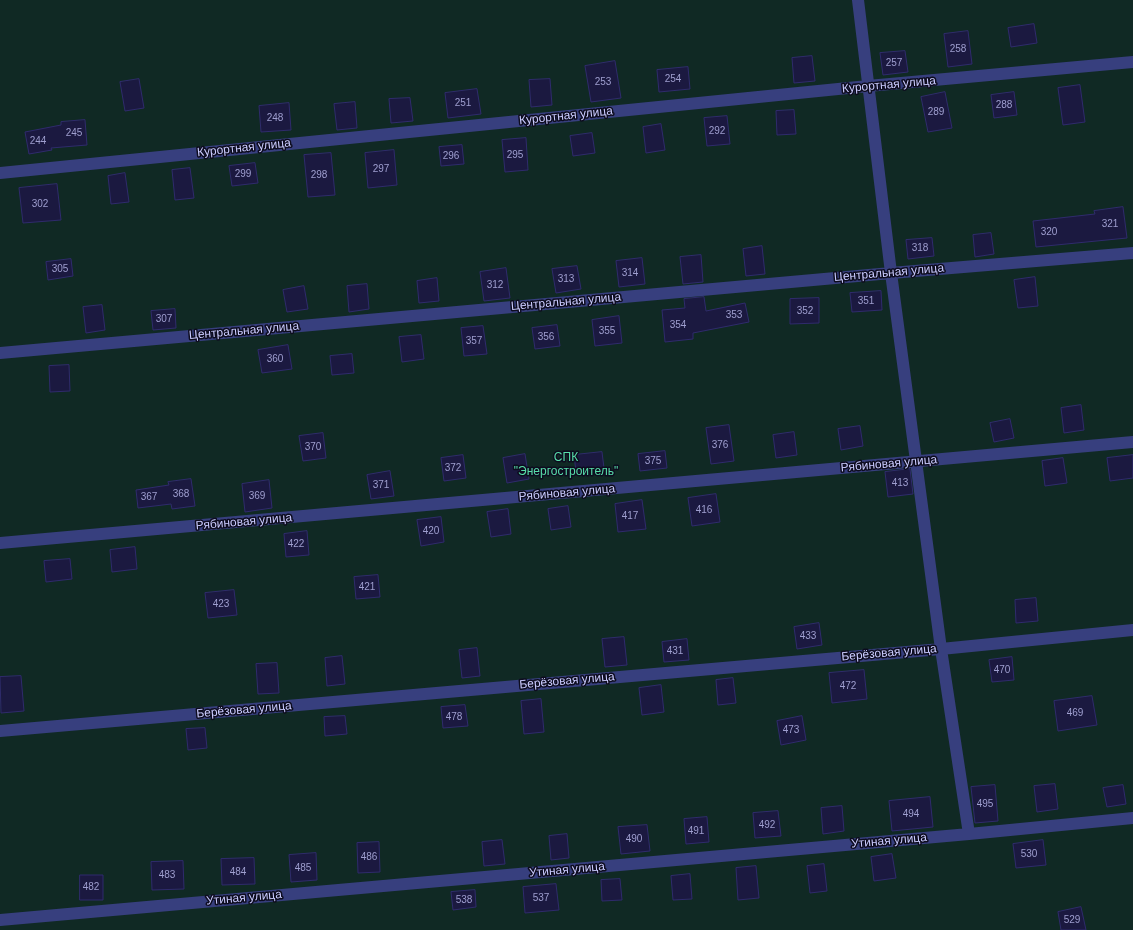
<!DOCTYPE html>
<meta charset="utf-8">
<style>
body{margin:0}
canvas{display:block;background:#0d0c1f}
</style>
<canvas width="1133" height="930"></canvas>
<script>
const ctx = document.querySelector('canvas').getContext('2d');
ctx.lineJoin = 'round';
function paint(path, color) { ctx.fillStyle = color; ctx.fill(path, 'evenodd'); }
function trace(path, color, width, dash) { ctx.strokeStyle = color; ctx.lineWidth = width; ctx.lineCap = dash ? 'butt' : 'round'; ctx.setLineDash(dash || []); ctx.stroke(path); }
function write(font, color, halo, rows, align = 'center') {
  ctx.font = font + ' Helvetica,sans-serif'; ctx.lineWidth = 3; ctx.setLineDash([]); ctx.textBaseline = 'middle'; ctx.strokeStyle = halo; ctx.fillStyle = color; for (const [text, x, y, turn = 0] of rows) {
    ctx.save(); ctx.translate(x, y); ctx.rotate((+turn || 0) * Math.PI / 180); ctx.textAlign = isNaN(turn) ? turn : align; if (halo) ctx.strokeText(text, 0, 0); ctx.fillText(text, 0, 0); ctx.restore();
  }
}
paint(new Path2D(`
 M0,0H1133V930H0Z`), '#102924');
const building = new Path2D(`
 M1034,24L1037,43L1011,47L1008,28Z
 M968,31L972,64L948,67L944,34Z
 M905,51L908,72L883,75L880,53Z
 M812,56L815,81L794,83L792,58Z
 M615,61L621,98L591,102L585,66Z
 M688,67L690,89L659,92L657,70Z
 M139,79L144,108L125,111L120,82Z
 M550,79L552,105L531,107L529,80Z
 M1080,85L1085,122L1063,125L1058,88Z
 M477,89L481,114L448,118L445,93Z
 M945,92L952,128L928,132L921,97Z
 M1014,92L1017,115L994,118L991,95Z
 M410,98L413,121L391,123L389,99Z
 M355,102L357,128L337,130L334,104Z
 M289,103L291,130L261,132L259,106Z
 M794,110L796,134L777,135L776,111Z
 M727,116L730,144L707,146L704,118Z
 M85,120L87,145L51,148L52,150L29,154L25,132L61,125V122Z
 M661,124L665,150L646,153L643,127Z
 M592,133L595,153L573,156L570,136Z
 M526,138L528,170L505,172L502,140Z
 M462,145L464,164L441,166L439,147Z
 M394,150L397,185L368,188L365,153Z
 M331,153L335,195L308,197L304,155Z
 M255,163L258,183L232,186L229,166Z
 M190,168L194,198L175,200L172,170Z
 M125,173L129,202L111,204L108,176Z
 M57,184L61,220L23,223L19,188Z
 M1123,207L1127,238L1036,247L1033,221L1095,214L1094,211Z
 M991,233L994,254L975,257L973,235Z
 M932,238L934,256L908,259L906,240Z
 M762,246L765,274L746,276L743,249Z
 M701,255L703,282L683,284L680,257Z
 M642,258L645,284L619,287L616,261Z
 M71,259L73,276L48,280L46,262Z
 M577,266L581,289L556,293L552,269Z
 M506,268L510,298L484,301L480,272Z
 M1035,277L1038,306L1018,308L1014,280Z
 M437,278L439,301L419,303L417,281Z
 M367,284L369,309L349,312L347,286Z
 M304,286L308,309L287,312L283,290Z
 M881,291L882,310L852,312L850,293Z
 M704,297L706,311L745,303L749,322L693,333V339L665,342L662,310L685,308L684,299Z
 M819,298V323L790,324V299Z
 M102,305L105,330L86,333L83,307Z
 M175,309L176,328L153,330L151,311Z
 M619,316L622,343L595,346L592,320Z
 M557,325L560,346L535,349L532,328Z
 M483,326L487,354L464,356L461,328Z
 M421,335L424,359L402,362L399,337Z
 M288,345L292,369L262,373L258,350Z
 M352,354L354,373L332,375L330,356Z
 M69,365L70,391L50,392L49,366Z
 M1081,405L1084,430L1064,433L1061,408Z
 M1010,419L1014,438L994,442L990,423Z
 M729,425L734,461L711,464L706,428Z
 M860,426L863,446L841,450L838,429Z
 M794,432L797,455L776,458L773,435Z
 M323,433L326,458L303,461L299,436Z
 M665,451L667,468L640,471L638,454Z
 M602,452L604,468L576,472L574,455Z
 M525,454L529,479L507,483L503,458Z
 M463,455L466,478L444,481L441,458Z
 M1133,455V478L1110,481L1107,458Z
 M1063,458L1067,483L1045,486L1042,461Z
 M910,469L913,494L888,497L885,472Z
 M390,471L394,496L371,499L367,475Z
 M191,479L195,506L172,509L171,504L138,508L136,490L169,485L168,482Z
 M269,480L272,508L245,512L242,484Z
 M716,494L720,522L692,526L688,498Z
 M642,500L646,529L618,532L615,504Z
 M568,506L571,527L551,530L548,509Z
 M508,509L511,534L491,537L487,512Z
 M441,517L444,542L421,546L417,520Z
 M307,531L309,555L286,557L284,534Z
 M135,547L137,569L112,572L110,550Z
 M70,559L72,579L46,582L44,561Z
 M378,575L380,597L356,599L354,577Z
 M234,590L237,615L208,618L205,593Z
 M1036,598L1038,621L1016,623L1015,600Z
 M819,623L822,645L797,649L794,627Z
 M624,637L627,665L605,667L602,639Z
 M687,639L689,660L664,662L662,642Z
 M477,648L480,676L462,678L459,650Z
 M342,656L345,684L327,686L325,658Z
 M1012,657L1014,680L992,682L989,660Z
 M277,663L279,693L258,694L256,664Z
 M864,670L867,699L832,703L829,673Z
 M21,676L24,711L1,713L0,677Z
 M733,678L736,703L718,705L716,680Z
 M661,685L664,712L642,715L639,688Z
 M1092,696L1097,725L1058,731L1054,701Z
 M541,699L544,732L524,734L521,701Z
 M465,705L468,726L443,728L441,707Z
 M345,716L347,734L325,736L324,717Z
 M802,716L806,740L781,745L777,721Z
 M205,728L207,748L188,750L186,729Z
 M1055,784L1058,809L1037,812L1034,786Z
 M995,785L998,821L975,823L971,787Z
 M1123,785L1126,804L1107,807L1103,788Z
 M930,797L933,827L892,831L889,801Z
 M842,806L844,831L823,834L821,808Z
 M778,811L781,836L755,838L753,813Z
 M707,817L709,842L686,844L684,819Z
 M647,825L650,851L621,854L618,827Z
 M567,834L569,858L551,860L549,836Z
 M502,840L505,864L484,866L482,842Z
 M1043,840L1046,865L1016,868L1013,844Z
 M379,842L380,872L358,873L357,843Z
 M316,853L317,880L291,882L289,855Z
 M892,854L896,878L874,881L871,857Z
 M254,858L255,884L222,885L221,859Z
 M183,861L184,889L152,890L151,862Z
 M824,864L827,891L810,893L807,866Z
 M756,866L759,898L738,900L736,868Z
 M690,874L692,899L673,900L671,876Z
 M80,875H103V900H80Z
 M620,879L622,900L602,901L601,880Z
 M556,884L559,910L525,913L523,887Z
 M475,890L476,907L453,910L451,892Z
 M1081,907L1086,930H1061L1058,912Z`);
paint(building, '#1b1940');
trace(building, '#2f2b6c', 1);
trace(new Path2D(`
 M858,0L891,273L941,649L969,834
 M0,173L868,86L1133,62
 M0,353L891,273L1133,253
 M0,543L1133,442
 M0,731L941,649L1133,630
 M0,920L969,834L1133,818`), '#373f7e', 12);
write('10px', '#9f9fcf', null, [
 ["258",958,49],
 ["257",894,63],
 ["254",673,79],
 ["253",603,82],
 ["251",463,103],
 ["288",1004,105],
 ["289",936,112],
 ["248",275,118],
 ["292",717,131],
 ["245",74,133],
 ["244",38,141],
 ["295",515,155],
 ["296",451,156],
 ["297",381,169],
 ["299",243,174],
 ["298",319,175],
 ["302",40,204],
 ["321",1110,224],
 ["320",1049,232],
 ["318",920,248],
 ["305",60,269],
 ["314",630,273],
 ["313",566,279],
 ["312",495,285],
 ["351",866,301],
 ["352",805,311],
 ["353",734,315],
 ["307",164,319],
 ["354",678,325],
 ["355",607,331],
 ["356",546,337],
 ["357",474,341],
 ["360",275,359],
 ["376",720,445],
 ["370",313,447],
 ["375",653,461],
 ["372",453,468],
 ["413",900,483],
 ["371",381,485],
 ["368",181,494],
 ["369",257,496],
 ["367",149,497],
 ["416",704,510],
 ["417",630,516],
 ["420",431,531],
 ["422",296,544],
 ["421",367,587],
 ["423",221,604],
 ["433",808,636],
 ["431",675,651],
 ["470",1002,670],
 ["472",848,686],
 ["469",1075,713],
 ["478",454,717],
 ["473",791,730],
 ["495",985,804],
 ["494",911,814],
 ["492",767,825],
 ["491",696,831],
 ["490",634,839],
 ["530",1029,854],
 ["486",369,857],
 ["485",303,868],
 ["484",238,872],
 ["483",167,875],
 ["482",91,887],
 ["537",541,898],
 ["538",464,900],
 ["529",1072,920]
]);
write('12px', '#cbccff', '#0d0c1f', [
 ["Курортная улица",889,85,-5],
 ["Курортная улица",566,116,-6],
 ["Курортная улица",244,148,-6],
 ["Центральная улица",889,273,-5],
 ["Центральная улица",566,302,-5],
 ["Центральная улица",244,331,-5],
 ["Рябиновая улица",889,464,-5],
 ["Рябиновая улица",567,493,-5],
 ["Рябиновая улица",244,522,-5],
 ["Берёзовая улица",889,653,-5],
 ["Берёзовая улица",567,681,-5],
 ["Берёзовая улица",244,710,-5],
 ["Утиная улица",889,841,-5],
 ["Утиная улица",567,870,-5],
 ["Утиная улица",244,898,-5]
]);
write('12px', '#58deaa', '#0d0c1f', [
 ["СПК",566,458],
 ["\"Энергостроитель\"",566,472]
]);
</script>
